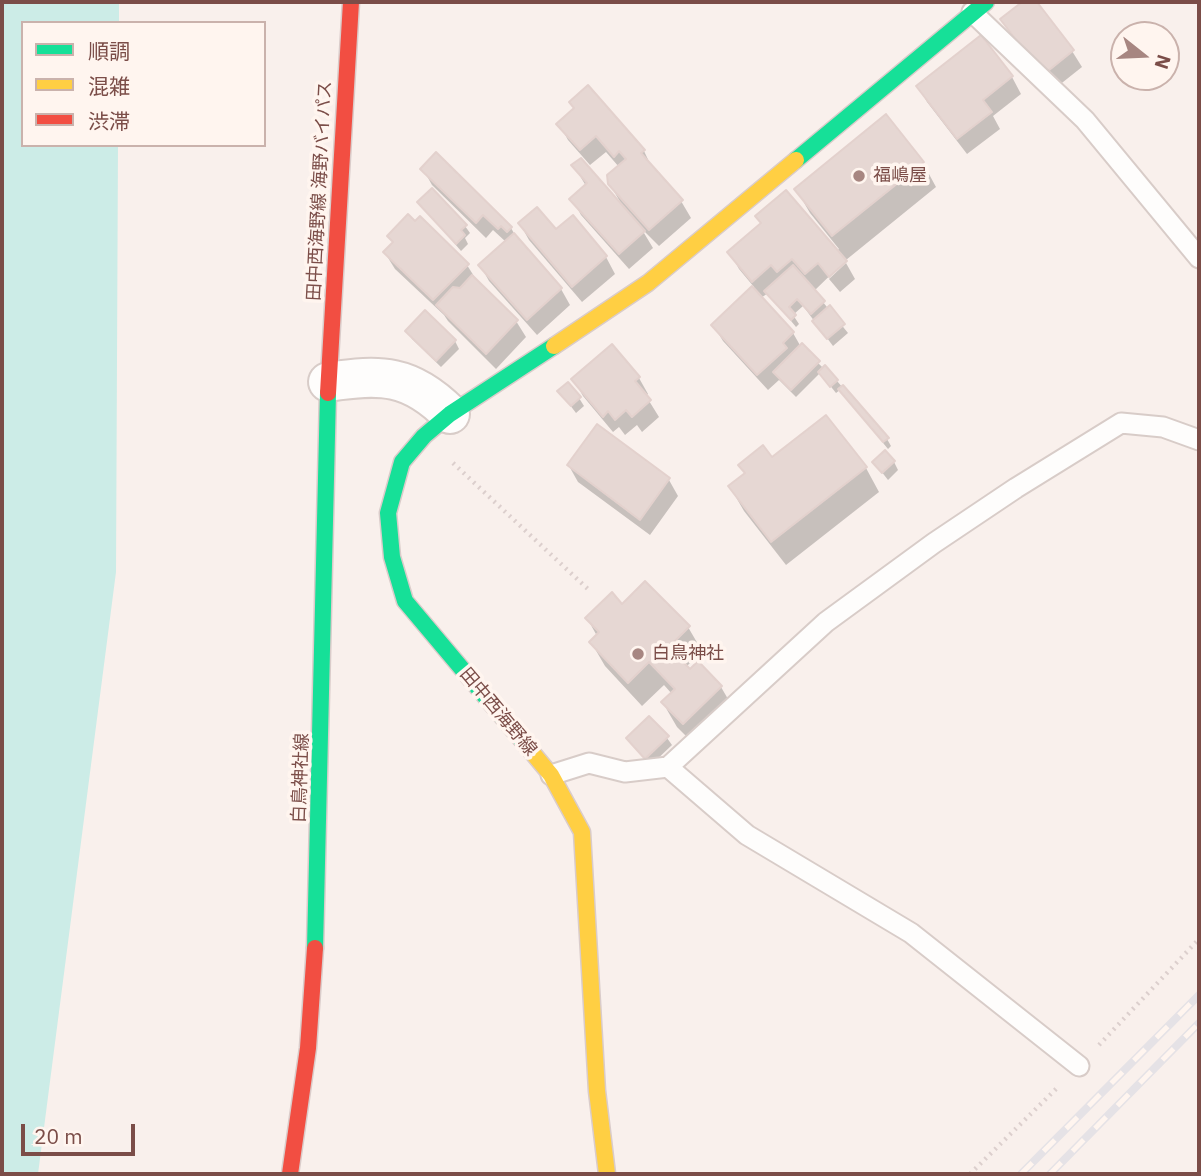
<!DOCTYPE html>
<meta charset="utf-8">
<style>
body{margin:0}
#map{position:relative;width:1201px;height:1176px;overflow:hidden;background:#f9f0ec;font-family:"IBM Plex Sans","Noto Sans JP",sans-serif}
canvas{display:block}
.frame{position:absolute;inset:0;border:4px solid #7b4d48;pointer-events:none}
.legend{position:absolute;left:21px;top:21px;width:245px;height:126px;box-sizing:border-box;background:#fff5ef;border:2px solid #cab2ac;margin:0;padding:9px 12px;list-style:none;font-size:21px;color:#7b4d48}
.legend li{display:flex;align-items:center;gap:14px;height:35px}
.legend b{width:35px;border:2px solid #cab2ac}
.north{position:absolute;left:1110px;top:21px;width:70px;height:70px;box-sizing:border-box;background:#fff5ef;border:2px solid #cab2ac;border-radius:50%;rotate:108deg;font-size:19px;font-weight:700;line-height:28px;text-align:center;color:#7b4d48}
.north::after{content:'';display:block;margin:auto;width:24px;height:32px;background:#a78681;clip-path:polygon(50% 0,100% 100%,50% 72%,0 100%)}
.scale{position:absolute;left:21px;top:1124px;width:114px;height:32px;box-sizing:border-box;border:4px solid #7b4d48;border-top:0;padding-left:9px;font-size:21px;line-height:24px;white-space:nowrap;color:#7b4d48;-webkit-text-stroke:5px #fff5ef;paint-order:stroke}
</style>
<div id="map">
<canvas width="1201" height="1176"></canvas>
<div class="frame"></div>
<ul class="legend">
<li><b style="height:9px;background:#16e098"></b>順調</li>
<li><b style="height:9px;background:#ffcf43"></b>混雑</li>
<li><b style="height:9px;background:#f24e42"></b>渋滞</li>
</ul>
<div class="north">N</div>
<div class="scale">20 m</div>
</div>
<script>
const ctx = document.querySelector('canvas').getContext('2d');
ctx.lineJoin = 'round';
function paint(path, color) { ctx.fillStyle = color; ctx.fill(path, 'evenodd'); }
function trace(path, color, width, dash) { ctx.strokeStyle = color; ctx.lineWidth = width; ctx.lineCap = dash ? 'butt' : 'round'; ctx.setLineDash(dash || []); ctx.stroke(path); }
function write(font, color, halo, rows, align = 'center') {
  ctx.font = font + ' "IBM Plex Sans","Noto Sans JP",sans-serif'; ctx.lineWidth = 7; ctx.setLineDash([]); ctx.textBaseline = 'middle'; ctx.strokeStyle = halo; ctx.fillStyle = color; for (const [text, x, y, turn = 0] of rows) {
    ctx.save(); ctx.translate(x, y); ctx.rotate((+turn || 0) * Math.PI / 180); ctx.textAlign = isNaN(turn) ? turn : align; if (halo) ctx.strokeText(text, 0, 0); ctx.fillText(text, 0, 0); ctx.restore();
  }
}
paint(new Path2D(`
 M2,2H119V23H23V145H118L116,572L38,1174H2Z`), '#ccece7');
paint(new Path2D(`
 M1025,2H1034L1072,51L1082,67L1053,90L1012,35L1002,19Z
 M981,38L1012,77L1021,94L993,116L1000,129L967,154L927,102L918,86Z
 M886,117L923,163L936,187L846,260L814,291L848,333L833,346L803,306L793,315L799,324L796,327L768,293L761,298L793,333L801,347L837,381L887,439L891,446L888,449L840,390L836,393L820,373L796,397L779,380L768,390L723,341L713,325L754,287L739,269L730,253L762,225L757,217L836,251L839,249L810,213L796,189Z
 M559,124L644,151L652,168L681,201L691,218L659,246L641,228L653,248L629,269L581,215L572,199L586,186L574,166L622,205L609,183L619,167L606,152L590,165L568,140Z
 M423,169L511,228L518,240L561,289L570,305L537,335L489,281L480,265L506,242L493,230L486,238L432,185Z
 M419,202L465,226L470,233L465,238L468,244L461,251Z
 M572,218L606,257L615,274L582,302L529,240L520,224L556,231Z
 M389,236L467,265L477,281L516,321L526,337L496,369L448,321L444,315L395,269L385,253L394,244Z
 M846,263L855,279L840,292L829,279Z
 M407,331L455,341L459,349L441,367L412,339Z
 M639,378L648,394L646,396L659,417L642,432L637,425L625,435L619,427L613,432L583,396L574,380Z
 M560,392L579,398L584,406L576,413Z
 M772,459L866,468L879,492L786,565L744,511L730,487Z
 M874,462H894L898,470L888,480Z
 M569,466L669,480L678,496L650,535L578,482Z
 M622,606L688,627L702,651L686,667L690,671L698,664L721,687L735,711L697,747L677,727L663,703L672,694L664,685L642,706L605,666L591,642L597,636L587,618Z
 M628,738H667L672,745L650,766Z`), '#0003');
const building = new Path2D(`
 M1022,2H1037L1074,50L1043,75L1000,19Z
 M981,35L1013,76L983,100L992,112L957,139L916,86Z
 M588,85L645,150L641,153L683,200L649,230L608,184L607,175L626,159L619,151L614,157L596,136L580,150L556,124L574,108L569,102Z
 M886,114L924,162L832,236L794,189Z
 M436,152L512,227L507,232L501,226L498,229L483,215L476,223L420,169Z
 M581,158L645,231L619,254L569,199L587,183L571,165Z
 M432,188L467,225L461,230L465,235L456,244L417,202Z
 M786,190L847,261L829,277L818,263L805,274L792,259L777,272L771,265L752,282L727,252L761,223L755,216Z
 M537,207L556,229L573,215L607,256L572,287L518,223Z
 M408,214L415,221L420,216L469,264L433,300L383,252L393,242L387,236Z
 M514,233L562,288L527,320L478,265Z
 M793,265L825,301L811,314L797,299L789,307L796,315L791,320L764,291Z
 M472,275L518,320L486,354L436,305L453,287L460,288Z
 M752,286L794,332L783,343L787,348L757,375L711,325Z
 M830,305L845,324L827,339L812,321Z
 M425,310L456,340L436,361L405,331Z
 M802,343L820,361L791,390L773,372Z
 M612,344L640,377L635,381L651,400L632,417L626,410L615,420L608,411L603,417L571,379Z
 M825,365L838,380L830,387L818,372Z
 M568,382L581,397L571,406L557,391Z
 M843,385L889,438L883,442L838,389Z
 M826,415L867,467L771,542L728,486L745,473L738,465L763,445L772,457Z
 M597,424L670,478L640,520L567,465Z
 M885,450L895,461L882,473L872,462Z
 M645,581L690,626L669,647L690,669L698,661L722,686L683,724L661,702L675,689L649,662L628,683L589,642L599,632L585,618L612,592L622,604Z
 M649,716L669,736L645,759L626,738Z`);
paint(building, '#e6d7d3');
trace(building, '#e3d1cd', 2);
const lane = new Path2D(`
 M972,12L1085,120L1199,258
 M668,767L747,835L911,933L1079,1066
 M551,775L589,763L625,772L668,767L826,622L934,543L1016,488L1121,423L1163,427L1199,440`);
const street = new Path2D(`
 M328,382C381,374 410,374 450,414`);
const fast = new Path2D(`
 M796,160L986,2
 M531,751L405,601L392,557L388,513L402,462L424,436L450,414L554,346
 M315,948L328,393`);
const slow = new Path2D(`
 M554,346L648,283L796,160
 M531,751L551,775L582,832L597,1091L607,1174`);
const jam = new Path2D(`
 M328,393L351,2
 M290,1174L308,1048L315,948`);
trace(lane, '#d8ccc8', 23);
trace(street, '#d8ccc8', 42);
trace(fast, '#daccca', 19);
trace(slow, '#daccca', 19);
trace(jam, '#daccca', 19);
trace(new Path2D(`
 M453,463L590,591
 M1099,1045L1199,939
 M970,1174L1059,1086`), '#dccfcd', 4.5, [2, 5]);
trace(lane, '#fefdfc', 19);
trace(street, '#fefdfc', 38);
trace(fast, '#16e098', 16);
trace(slow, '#ffcf43', 16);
trace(jam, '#f24e42', 16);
const rail = new Path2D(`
 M1021,1174L1199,995
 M1050,1174L1199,1023`);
trace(rail, '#e5e2e6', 8);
trace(rail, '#fff5ef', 5, [16]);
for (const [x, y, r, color] of [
 [859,176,7,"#a78681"],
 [638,654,7,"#a78681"]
]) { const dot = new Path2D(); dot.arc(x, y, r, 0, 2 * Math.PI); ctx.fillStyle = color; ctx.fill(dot); trace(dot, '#fff5ef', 2.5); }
write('18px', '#7b4d48', '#fff5ef', [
 ["福嶋屋",873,176],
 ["白鳥神社",652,654]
], 'left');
write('18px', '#7b4d48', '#fff5ef', [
 ["田中西海野線 海野バイパス",320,191,-87],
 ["田中西海野線",498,712,50],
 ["白鳥神社線",301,778,-88]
]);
</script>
